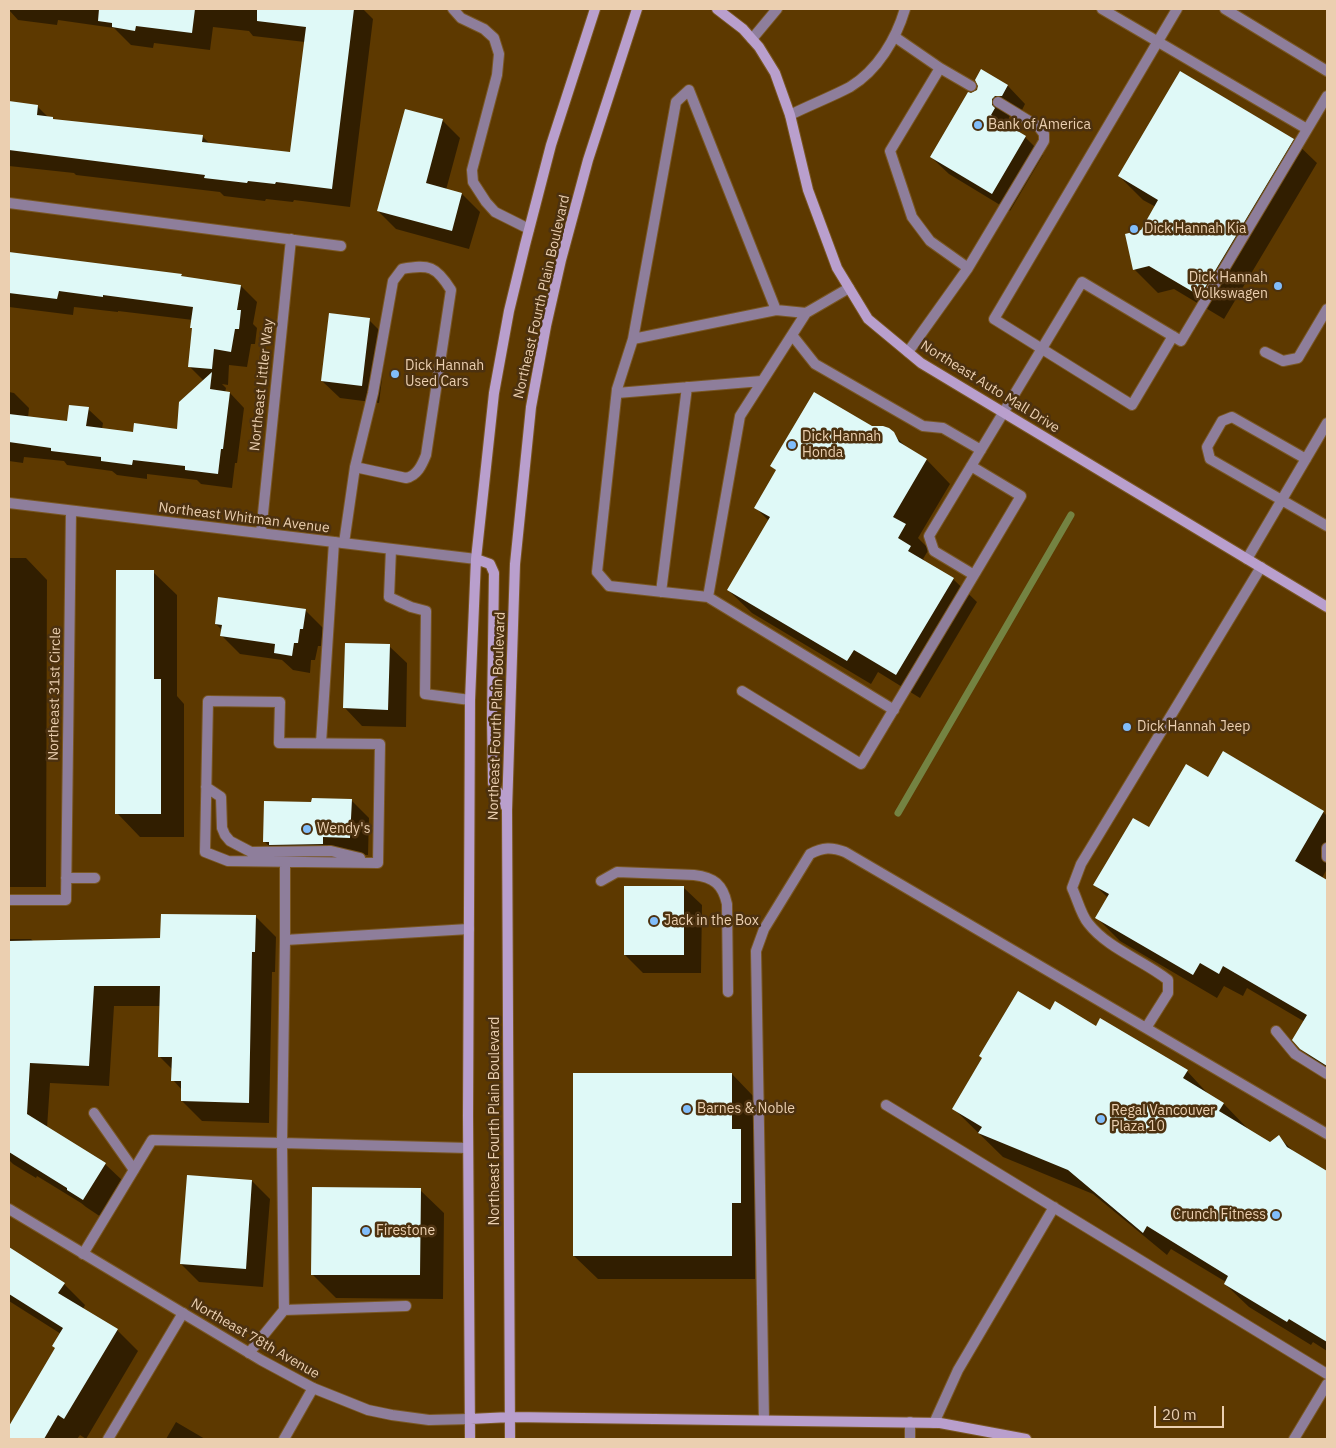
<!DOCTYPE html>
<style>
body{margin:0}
#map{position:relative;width:1336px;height:1448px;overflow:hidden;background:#5d3900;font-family:"IBM Plex Sans",sans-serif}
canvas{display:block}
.frame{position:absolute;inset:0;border:10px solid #ebcfb0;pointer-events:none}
.scale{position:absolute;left:1154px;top:1406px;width:70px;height:22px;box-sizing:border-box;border:2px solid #ebcfb0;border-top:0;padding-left:6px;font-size:15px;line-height:18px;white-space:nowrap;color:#ebcfb0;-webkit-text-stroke:4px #4c310f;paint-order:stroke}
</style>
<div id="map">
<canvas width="1336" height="1448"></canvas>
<div class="frame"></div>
<div class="scale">20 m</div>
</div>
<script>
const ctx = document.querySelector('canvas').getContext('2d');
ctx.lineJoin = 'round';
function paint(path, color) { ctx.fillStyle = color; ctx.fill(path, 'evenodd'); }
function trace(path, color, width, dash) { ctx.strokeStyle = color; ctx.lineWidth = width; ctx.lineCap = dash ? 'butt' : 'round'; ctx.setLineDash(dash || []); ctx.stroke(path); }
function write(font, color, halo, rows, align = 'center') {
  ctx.font = font + ' "IBM Plex Sans",sans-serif'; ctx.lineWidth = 5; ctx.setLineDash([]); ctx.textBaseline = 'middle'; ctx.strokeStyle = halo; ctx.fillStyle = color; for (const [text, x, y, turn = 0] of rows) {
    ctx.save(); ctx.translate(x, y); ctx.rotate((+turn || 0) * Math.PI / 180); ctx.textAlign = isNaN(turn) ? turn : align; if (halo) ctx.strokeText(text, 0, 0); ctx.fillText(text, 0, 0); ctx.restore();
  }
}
paint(new Path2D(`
 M9,9H363L373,19L350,207L294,200L293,202L266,199L265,201L224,196L220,192L76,175L74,173L9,166V103L37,106L49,118L54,120L202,136L210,144L291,153L305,42L253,36L249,31L213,27L210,50L154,43L153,48L131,45L114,28L58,20L57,25L18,20L9,10Z
 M982,71L1008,86L1025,104L1020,114L1013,113L1009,117V124L1012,127L1011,128L1025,137L1043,155L1010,211L949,174L931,157L972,94L978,91Z
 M442,120L460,138L446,190L462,194L480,212L469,249L396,229L378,211Z
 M1293,140L1317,163L1224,319L1174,289L1158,293L1134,269L1141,231L1156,207L1143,200L1119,176Z
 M9,253L181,275L183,278L241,286L257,302L253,324L257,328L255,344H251L247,367L229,365L228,385L222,384L226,388L225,393H230L244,408L237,463H235L232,488L201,484L197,480L147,474V479L117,475L112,471L67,465L64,461L24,457L23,463L9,461V392L14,393L29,408L28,418L68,423L88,409L103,423L102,429L134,433L178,430L204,381L189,366L193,320L118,311V312L74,307L73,315L9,307Z
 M369,320L387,338L379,403L340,398L322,381Z
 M871,428L888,429L910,451L927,460L950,484L918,538L929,549L923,559L928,564L953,579L977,602L920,698L878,672L871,684L752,613L728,590L769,521L755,507L777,471L772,466Z
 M9,558H26L47,580L46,887H9Z
 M153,572L177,595V696L184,704V837H140L117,813Z
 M305,610L323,628L321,646H318L315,660H311L310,673L293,670L282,660L240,654L222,636V630L216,624Z
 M389,646L407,663L406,727L362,726L345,708Z
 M1208,778L1323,812L1327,816V869L1322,878L1327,881V1074L1301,1048L1305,1022L1247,988L1243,996L1224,986L1217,998L1120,941L1097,918L1108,898L1095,885L1149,829Z
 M351,800L369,818L368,855L341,854L340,861L282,859L264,841L313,804Z
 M684,888L702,905L701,973H643L625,955Z
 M256,917L276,937L275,972H272L269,1123L202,1121L182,1101V1090L173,1080V1070L160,1057V1006H114L109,1086L50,1083L47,1128L105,1164L123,1181L101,1217L86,1207L81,1203L37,1176L36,1178L13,1164L9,1160V939H31L33,941L162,940Z
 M1050,1011L1096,1027L1101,1020L1187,1071L1210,1096L1224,1104L1247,1128L1246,1129L1270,1144L1279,1137L1295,1153L1327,1173V1351L1313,1342L1311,1345L1249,1307L1225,1284L1226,1282L1171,1249L1167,1255L1093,1194L1003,1157L954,1109Z
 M732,1074L755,1098L764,1226H755V1279H598L574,1256Z
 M252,1181L270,1199L263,1287L199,1282L181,1264Z
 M420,1190L444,1213L443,1299L336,1298L312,1274Z
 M9,1248L64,1284L85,1305L83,1309L117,1330L138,1351L86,1439L80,1435L77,1439H9V1428L56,1348L61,1334L9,1301Z
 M176,1422L205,1439H166Z`), '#0007');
trace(new Path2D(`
 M898,813L1071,515`), '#748342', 7);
paint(new Path2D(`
 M99,9H195L192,33L136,26L135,31L112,27V23L98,21Z
 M257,9H354L332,189L276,182L275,184L248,181L247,183L204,178L205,175L9,150V101L38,105L37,115L53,117V119L203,135L202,142L290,152L306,27L257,21Z
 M981,69L1008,85L1002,96H995L992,99V105L995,108L991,115L1026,136L992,194L930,157L968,92L971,93L977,90L978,86L975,80Z
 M1180,71L1294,139L1200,296L1149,266L1133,270L1125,234L1141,230L1158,200L1118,176Z
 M405,109L443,119L426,183L462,193L452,231L377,211Z
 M9,252L182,274L181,276L241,285L237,310H241L239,329H235L231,352L214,349L212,369L188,367L192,328H190L193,307L103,295V297L59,291L57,299L9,293Z
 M329,313L370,318L362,386L321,381Z
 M212,372L210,389L230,392L223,449H221L218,474L185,470V466L133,460L132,465L101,461V457L51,451V448L9,442V414L67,421L69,405L89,407L86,426L133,432L134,423L177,429L179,402Z
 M814,392L872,426H883L889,428L894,432L899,442L927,459L893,517L906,524L898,538L911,546L908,551L954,578L896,675L854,650L847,661L727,590L770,517L754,508L776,470L770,466Z
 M116,570H154V679H161V814H115Z
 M218,597L306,609L303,629H300L298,643H294L292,656L274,653L275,644L220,636L222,625L215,624Z
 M345,643L390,644L388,710L343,708Z
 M1223,751L1324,811L1295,861L1327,880V1066L1300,1049L1292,1040L1307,1015L1223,966L1219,974L1200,963L1193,975L1095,918L1109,894L1093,885L1133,818L1149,827L1186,764L1208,777Z
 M312,798L352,799L350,838L323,837V844L269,845V842H263L264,801L311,802Z
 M624,886H684V955H624Z
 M161,914L256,915L255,952H252L249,1103L181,1101V1081H171L172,1057H158L160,986H94L89,1066L30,1063L27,1114L106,1163L83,1200L67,1190V1188L9,1152V941L160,938Z
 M1018,991L1050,1010L1055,1001L1096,1026L1100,1018L1188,1070L1183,1078L1224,1103L1219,1111L1270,1142L1279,1135L1287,1147L1327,1171V1342L1289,1319L1287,1322L1224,1284L1228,1276L1147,1226L1143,1233L1068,1170L978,1133L982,1127L952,1109L982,1058L979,1056Z
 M573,1073H732V1129H741V1203H732V1256H573Z
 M187,1175L252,1180L246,1269L180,1264Z
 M312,1187L421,1188L420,1275H311Z
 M9,1247L65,1283L58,1293L118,1329L64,1419L58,1415L44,1439H9V1426L55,1348L52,1346L63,1328L9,1294Z`), '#dff9f7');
const lane = new Path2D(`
 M453,9L461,18L484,29L494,38L499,54L497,75L472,170L473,182L486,202L495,212L529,229
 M1102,9L1307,129
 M895,37L940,68L971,86
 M752,39L777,9
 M940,68L890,151L912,217L930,241L968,268
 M849,288L806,313L740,416L708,597L894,710
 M792,335L815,364L923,426L943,428L981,450
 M1173,336L1132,405L994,319L1177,9
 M633,339L776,310
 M908,352L968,268L1044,141V134L1039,127L998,102
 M1265,352L1283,361L1298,358L1327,309
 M617,393L762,381
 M1306,459L1232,417L1222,421L1207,447L1210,459L1327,526
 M971,466L1021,496L974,575
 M344,543L355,467L373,393L393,281L402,269C429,264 436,266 451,290L426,455C422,465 417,476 406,478L355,467
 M391,549L389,597L411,607L426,611L425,694L470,700
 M1247,559L1327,423
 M661,592L687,387
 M708,597L609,586L597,572L617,389L633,339L676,102L689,90L776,310L806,313
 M742,691L861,764L974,575L934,551L929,536L1082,282L1181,341L1327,96
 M208,701L280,702L279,743L380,744L378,863L228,861L205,852Z
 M321,743L334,542
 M206,787L221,797L222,828L225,835L230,841L251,852L331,851L360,858
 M1327,848V857
 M601,881L617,872L694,875C714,877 723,885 727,904L728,992
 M285,940V862
 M1146,1028L1168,993V980C1143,960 1108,949 1088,923C1081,915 1077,898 1072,888L1081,864L1261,567
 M1276,1031L1295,1054L1327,1074
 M886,1105L1327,1374
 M94,1113L134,1170
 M468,1148L282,1143L285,940L469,929
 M83,1254L152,1140L282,1143L284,1310L249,1353
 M284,1310L406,1306
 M764,1420L756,951L764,929L810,854C823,847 832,847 845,852L1327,1134
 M910,1422V1439
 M934,1423L958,1370L1054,1207
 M108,1439L183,1313
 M284,1439L313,1388
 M1294,1439L1327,1384`);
const street = new Path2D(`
 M1225,9L1327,71
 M790,115C810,105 831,97 850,87C878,70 896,39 905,9
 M9,203L341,246
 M9,503L476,559
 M261,533L291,239
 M66,878H95
 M9,900H66L71,511
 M9,1209L261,1360L313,1388L368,1410L392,1415L429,1420L470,1419`);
const secondary = new Path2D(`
 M717,9L743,29L759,47L775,73L790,115L808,190L837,268L868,319L921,363L1327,607
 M476,559L490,564L494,573L492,718L493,783L507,809
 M470,1419L511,1417L940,1423L1026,1439
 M470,1439L468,1115L470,700L476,559L494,393L509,311L525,245L551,145L595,9
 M510,1439L507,810L515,564L531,407L546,326L561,260L588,160L637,9`);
trace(lane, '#795723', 12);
trace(street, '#795723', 12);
trace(secondary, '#795723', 12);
trace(lane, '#8e7e9b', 10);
trace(street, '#8e7e9b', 10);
trace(secondary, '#b99fcd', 10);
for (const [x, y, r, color] of [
 [978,125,5,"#81bdfa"],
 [1134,229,5,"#81bdfa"],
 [1278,286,5,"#81bdfa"],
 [395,374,5,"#81bdfa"],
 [792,445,5,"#81bdfa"],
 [1127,727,5,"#81bdfa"],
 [307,829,5,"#81bdfa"],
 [654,921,5,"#81bdfa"],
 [687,1109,5,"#81bdfa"],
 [1101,1119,5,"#81bdfa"],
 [1276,1215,5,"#81bdfa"],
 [366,1231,5,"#81bdfa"]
]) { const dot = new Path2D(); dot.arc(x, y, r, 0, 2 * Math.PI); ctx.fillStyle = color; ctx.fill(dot); trace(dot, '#4c310f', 2); }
write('14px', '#ebcfb0', '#4c310f', [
 ["Bank of America",988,125],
 ["Dick Hannah Kia",1144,229],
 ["Dick Hannah",1268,278,"right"],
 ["Volkswagen",1268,294,"right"],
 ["Dick Hannah",405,366],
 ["Used Cars",405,382],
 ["Dick Hannah",802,437],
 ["Honda",802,453],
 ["Dick Hannah Jeep",1137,727],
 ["Wendy's",317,829],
 ["Jack in the Box",664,921],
 ["Barnes & Noble",697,1109],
 ["Regal Vancouver",1111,1111],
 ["Plaza 10",1111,1127],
 ["Crunch Fitness",1266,1215,"right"],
 ["Firestone",376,1231]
], 'left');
write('14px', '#ebcfb0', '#4c310f', [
 ["Northeast Fourth Plain Boulevard",542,297,-77],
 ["Northeast Littler Way",262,385,-84],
 ["Northeast Auto Mall Drive",990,387,32],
 ["Northeast Whitman Avenue",244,518,7],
 ["Northeast 31st Circle",55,694,-89],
 ["Northeast Fourth Plain Boulevard",497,716,-88],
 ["Northeast Fourth Plain Boulevard",495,1121,-90],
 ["Northeast 78th Avenue",255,1339,30]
]);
</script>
